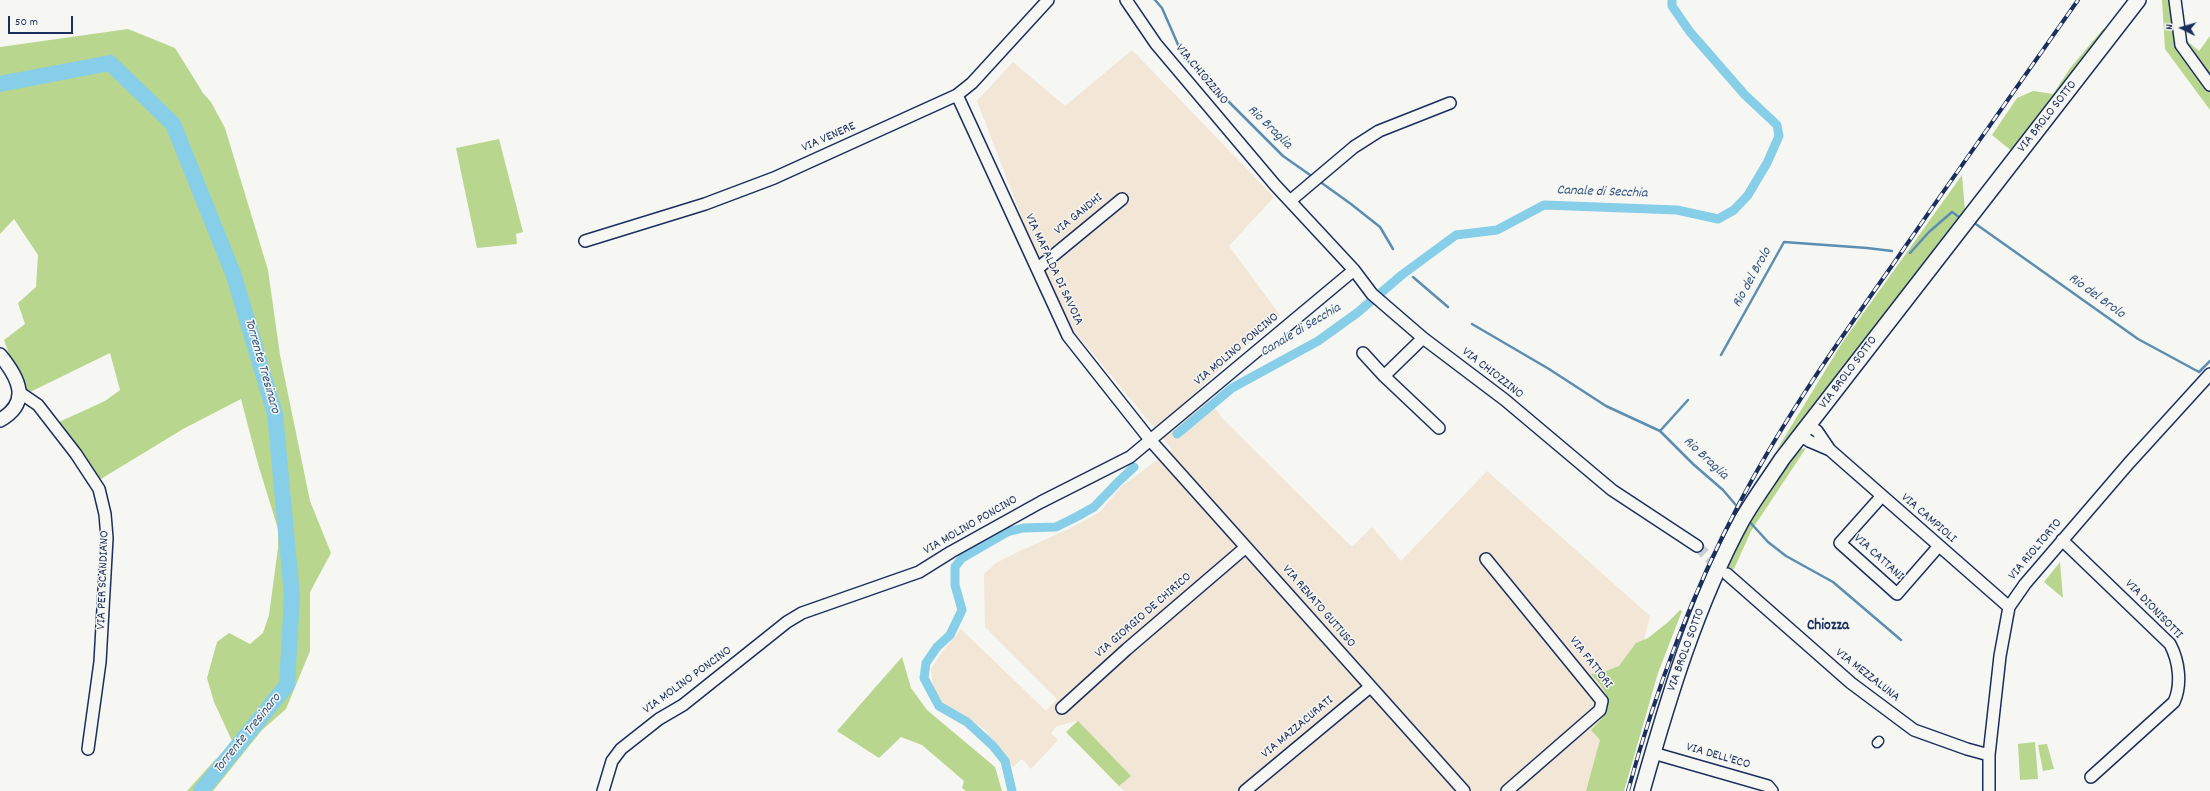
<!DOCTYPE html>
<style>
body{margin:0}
#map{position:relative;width:2210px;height:791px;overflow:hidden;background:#f6f6f2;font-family:Dekko,sans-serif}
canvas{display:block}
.north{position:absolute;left:2162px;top:8px;width:40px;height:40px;-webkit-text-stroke:3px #f6f6f2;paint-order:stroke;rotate:275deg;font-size:11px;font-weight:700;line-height:16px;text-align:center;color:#1b2f5e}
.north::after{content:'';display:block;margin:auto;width:14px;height:18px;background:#1b2f5e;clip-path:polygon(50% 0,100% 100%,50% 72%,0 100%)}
.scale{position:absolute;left:8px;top:16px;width:65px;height:18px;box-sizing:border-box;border:2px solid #1b2f5e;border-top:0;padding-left:5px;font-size:12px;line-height:14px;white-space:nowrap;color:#1b2f5e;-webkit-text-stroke:3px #f6f6f2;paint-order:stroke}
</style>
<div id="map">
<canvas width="2210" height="791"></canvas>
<div class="north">N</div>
<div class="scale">50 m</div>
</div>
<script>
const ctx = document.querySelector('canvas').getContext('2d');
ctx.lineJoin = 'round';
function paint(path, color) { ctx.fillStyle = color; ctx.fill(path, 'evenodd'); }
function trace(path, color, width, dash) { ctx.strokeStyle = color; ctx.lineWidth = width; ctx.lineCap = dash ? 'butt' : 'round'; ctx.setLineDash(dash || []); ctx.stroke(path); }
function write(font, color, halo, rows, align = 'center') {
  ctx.font = font + ' Dekko,sans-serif'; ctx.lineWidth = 3; ctx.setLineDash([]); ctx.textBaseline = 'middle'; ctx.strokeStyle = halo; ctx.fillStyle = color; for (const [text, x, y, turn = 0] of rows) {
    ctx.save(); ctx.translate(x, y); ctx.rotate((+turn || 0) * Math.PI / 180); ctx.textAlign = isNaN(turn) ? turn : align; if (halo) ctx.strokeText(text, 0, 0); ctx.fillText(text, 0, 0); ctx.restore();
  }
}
paint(new Path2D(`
 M1132,50L1274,197L1229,246L1280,315L1200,388L1223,419L1352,547L1372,527L1401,561L1487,471L1650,616L1606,791H1124L1066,732L1077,721L1057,726L1051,733L1058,740L1031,769L1022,759L1013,767L985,730L963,714L943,704L933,688L931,669L942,652L961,629L1046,711L1057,699L985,627L984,574L996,563L1022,550L1071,528L1100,512L1121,487L1172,449L1073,330L1032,244L977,101L1013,62L1065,106Z`), '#f2e6d7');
paint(new Path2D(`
 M2162,0H2176L2181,6L2186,40L2199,51L2210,36V110L2165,49Z
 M2112,27L2013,152L1992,135L2017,98L2033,91L2053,94L2071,67L2103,29Z
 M128,29L175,48L203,93L211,102L225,128L268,270L280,355L310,501L331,553L310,592V651L286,709L262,730L213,791H187L214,761L233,743L214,702L207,678L217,642L229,633L250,644L263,633L269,615L278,548V529L258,464L241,399L183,429L96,482L59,422L105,401L120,390L110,353L24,395L4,340L25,324L18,303L36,287L38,255L14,219L0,234V47Z
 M499,139L523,232L516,234L517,244L477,248L456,148Z
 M1962,175L1965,211C1901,291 1843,375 1776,451L1842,343Z
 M1806,448L1751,531L1734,569L1726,568L1750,513L1794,451Z
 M2060,562L2063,598L2044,582Z
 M1680,610L1682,611L1658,673L1624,791H1586L1600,740L1591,730C1615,707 1613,698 1591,674L1601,673L1619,666L1636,643L1648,638L1667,623Z
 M902,657L911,688L927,710L995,767L1002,791H966L962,788L964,781L922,745L901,737L879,758L837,731Z
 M1078,721L1131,776L1119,786L1066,732Z
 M2035,742L2038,779L2020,780L2018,744Z
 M2047,744L2054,769L2043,771L2038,745Z`), '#b9d68e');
trace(new Path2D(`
 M1155,0L1162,8L1183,56L1283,156L1313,177
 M1319,181L1351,204L1380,227L1393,249
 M1973,222L2138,339L2199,372L2210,361
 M1910,253L1929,232L1952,212L1959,217
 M1413,277L1448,307
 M1472,324L1549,369L1606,406L1660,431L1693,464L1723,490L1741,511
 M1721,355L1784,242L1867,248L1892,251
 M1660,431L1688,400
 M1748,520L1768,542L1786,556L1833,582L1901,640`), '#5c8eb1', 2.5);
trace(new Path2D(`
 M1177,434L1232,388L1318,341L1357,313L1403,274L1456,235L1497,230L1544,205L1677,210L1718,219L1734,210L1748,195L1767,163L1779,136L1777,125L1745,95L1690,32L1672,6V0
 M1012,791L1005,761L993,746L967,722L939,706L924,678L926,663L937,647L950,635L962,610L955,585V567L962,558L1007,532L1023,528L1056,527L1078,516L1094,507L1118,482L1134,467`), '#87cee8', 9);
trace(new Path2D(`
 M0,84L110,63L173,124L234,276L275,414L292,596L287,685L201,791`), '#87cee8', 16);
trace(new Path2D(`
 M1697,546L1723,571`), '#caced4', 11, [11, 5.5]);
const pedestrian = new Path2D(`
 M1877,743L1879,741`);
const minor = new Path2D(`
 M1126,0L1156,44L1275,185L1354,270L1372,294L1423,338L1505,400L1612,490L1697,546
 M2175,0L2181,45L2210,85
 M957,95L1068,336L1151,441L1464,791
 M1290,201L1354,147L1379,131L1450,103
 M585,241L705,204L774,178L957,95L972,83L1048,0
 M1037,269L1122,199
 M1423,338L1384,376L1439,428
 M1363,353L1384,376
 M19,392L38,405L76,454L99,489L105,514L107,538L100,662L88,749
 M1801,435L1809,441L1830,450L1817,431L1809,426
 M1830,450L2009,607
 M1881,497L1840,543L1897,594L1938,547
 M2062,540L2170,644C2179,661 2182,684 2174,702L2091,777
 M1486,559L1602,701L1600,710L1507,791
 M1727,574L1851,683L1914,730L1967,749L1989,755
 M1062,708L1127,649L1246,547
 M1653,753L1768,786L1772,791
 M603,791L612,761L621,749L659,719L683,705L787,622L802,613L919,572L951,552L1041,502L1130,457L1354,270
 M1245,791L1370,687
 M1989,791V755L2000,656L2009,607L2025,584L2129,463L2210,374`);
const tertiary = new Path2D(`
 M0,355C18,377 32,402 0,420`);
const secondary = new Path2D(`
 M1642,791C1668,699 1696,605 1742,520C1754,499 1769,479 1782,459L2138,0`);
trace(pedestrian, '#1b2f5e', 11);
trace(minor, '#1b2f5e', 14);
trace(tertiary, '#1b2f5e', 16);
trace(secondary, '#1b2f5e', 18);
trace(pedestrian, '#f6f6f2', 8);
trace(minor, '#f6f6f2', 11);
trace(tertiary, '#f6f6f2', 13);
trace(secondary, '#f6f6f2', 15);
const rail = new Path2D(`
 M1628,791C1655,692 1691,595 1739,504C1784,418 1840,339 1896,260C1956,173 2017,87 2078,0`);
trace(rail, '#1b2f5e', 4);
trace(rail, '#f6f6f2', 2.5, [8]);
write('13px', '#1b2f5e', '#f6f6f2', [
 ["VIA CHIOZZINO",1201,75,50],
 ["VIA BROLO SOTTO",2048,117,-52],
 ["VIA VENERE",829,138,-24],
 ["VIA GANDHI",1079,215,-39],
 ["VIA MAFALDA DI SAVOIA",1053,270,65],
 ["VIA MOLINO PONCINO",1237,350,-40],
 ["VIA BROLO SOTTO",1849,373,-53],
 ["VIA CHIOZZINO",1492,374,38],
 ["VIA CAMPIOLI",1928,519,41],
 ["VIA MOLINO PONCINO",971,526,-30],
 ["VIA RIOLTORTO",2036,550,-50],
 ["VIA CATTANI",1878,558,42],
 ["VIA PER SCANDIANO",104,580,-88],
 ["VIA RENATO GUTTUSO",1318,607,49],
 ["VIA DIONISOTTI",2153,610,46],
 ["VIA GIORGIO DE CHIRICO",1144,616,-41],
 ["VIA BROLO SOTTO",1687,650,-70],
 ["VIA FATTORI",1590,663,52],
 ["VIA MEZZALUNA",1867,676,38],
 ["VIA MOLINO PONCINO",688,681,-36],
 ["VIA MAZZACURATI",1298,728,-40],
 ["VIA DELL'ECO",1718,757,16]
]);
write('italic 14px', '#365780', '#f6f6f2', [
 ["Rio Braglia",1269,128,44],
 ["Canale di Secchia",1602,193,2],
 ["Rio del Brolo",1753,278,-61],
 ["Rio del Brolo",2096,297,36],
 ["Canale di Secchia",1301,331,-31],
 ["Torrente Tresinaro",261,366,74],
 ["Rio Braglia",1705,459,43],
 ["Torrente Tresinaro",248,734,-51]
]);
write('bold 15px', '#1b2f5e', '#f6f6f2', [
 ["Chiozza",1828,627]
]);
</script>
